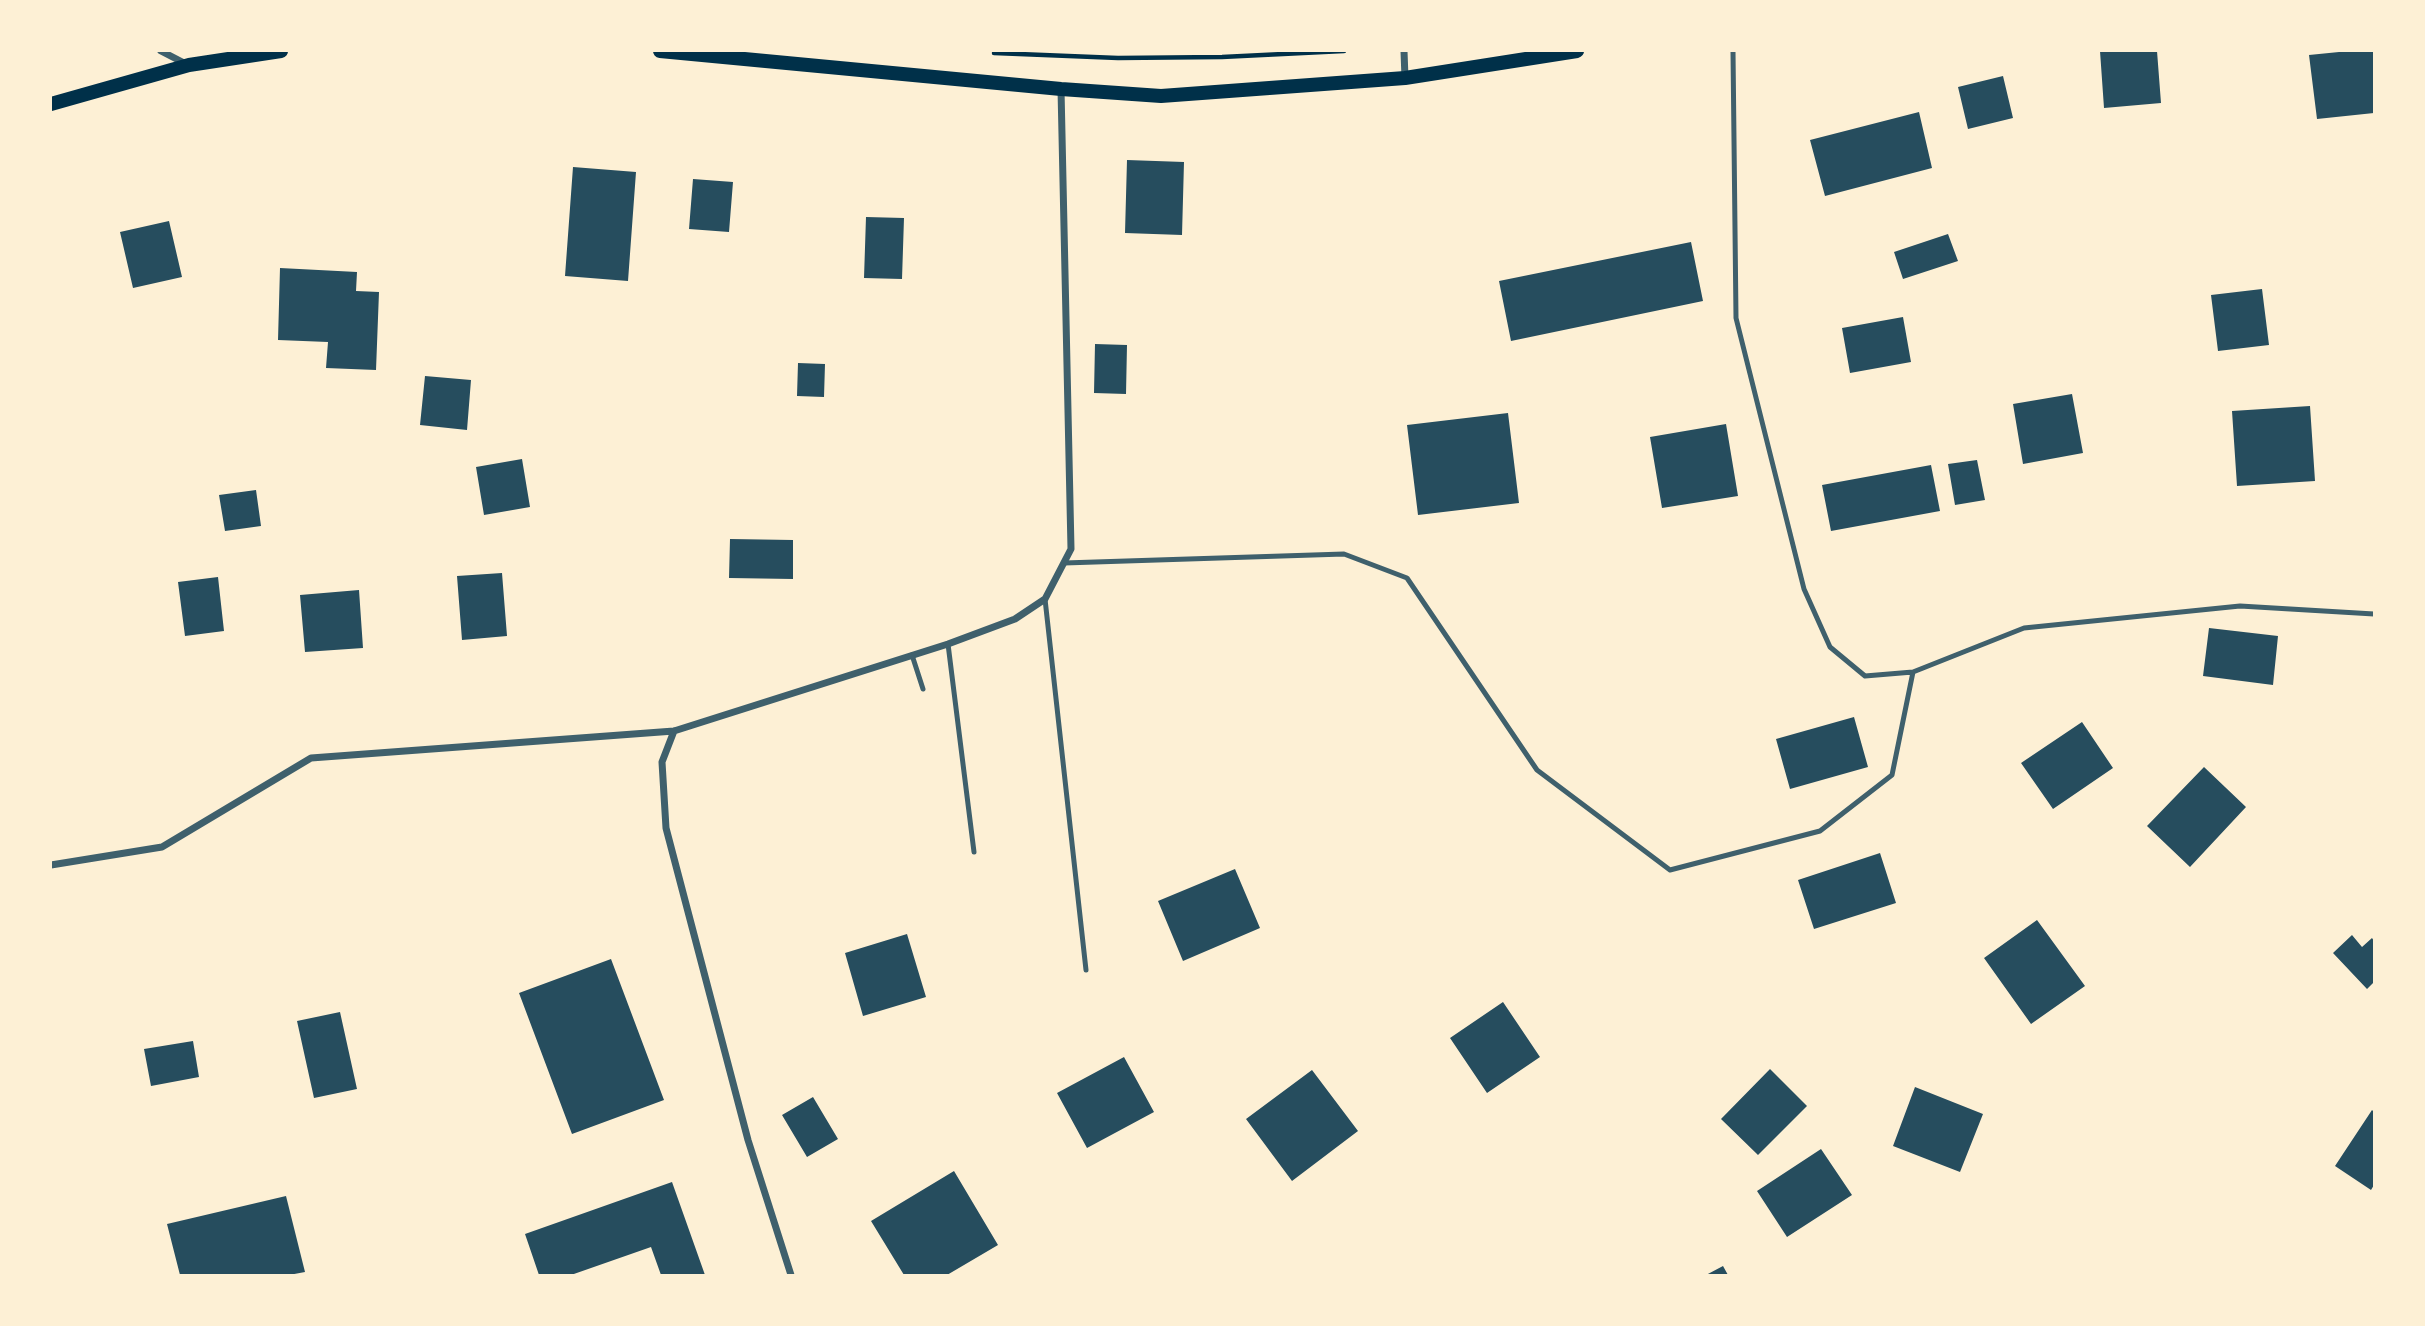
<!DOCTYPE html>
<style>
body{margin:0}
#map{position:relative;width:2425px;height:1326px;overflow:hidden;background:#fdf0d5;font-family:Overpass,sans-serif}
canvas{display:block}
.frame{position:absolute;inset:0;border:52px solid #fdf0d5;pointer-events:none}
</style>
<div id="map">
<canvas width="2425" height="1326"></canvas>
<div class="frame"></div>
</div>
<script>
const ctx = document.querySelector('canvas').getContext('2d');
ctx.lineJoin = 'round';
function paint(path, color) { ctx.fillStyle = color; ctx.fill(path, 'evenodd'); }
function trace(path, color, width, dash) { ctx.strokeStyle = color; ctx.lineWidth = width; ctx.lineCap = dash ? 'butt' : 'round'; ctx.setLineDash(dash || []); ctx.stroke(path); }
paint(new Path2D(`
 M2100,51H2157L2161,103L2104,108Z
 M2349,51H2374V113L2317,119L2309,55Z
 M2003,76L2013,118L1968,129L1958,87Z
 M1919,112L1932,168L1825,196L1810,140Z
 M1127,160L1184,162L1182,235L1125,233Z
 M573,167L636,172L628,281L565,276Z
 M693,179L733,182L729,232L689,229Z
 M866,217L904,218L902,279L864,278Z
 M169,221L182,277L133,288L120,232Z
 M1948,234L1958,261L1903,279L1894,252Z
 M1691,242L1703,301L1511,341L1499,281Z
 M280,268L357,272L356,291L379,292L376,370L326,368L328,342L278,340Z
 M2262,289L2269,345L2218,351L2211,295Z
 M1903,317L1911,362L1850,373L1842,328Z
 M1095,344L1127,345L1126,394L1094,393Z
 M798,363L825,364L824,397L797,396Z
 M425,376L471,380L467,430L420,425Z
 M2072,394L2083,453L2023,464L2013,404Z
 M2310,406L2315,481L2237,486L2232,411Z
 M1508,413L1519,503L1418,515L1407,425Z
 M1726,424L1738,496L1662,508L1650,437Z
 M522,459L530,507L484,515L476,467Z
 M1977,460L1985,500L1955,505L1948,464Z
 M1931,465L1940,511L1831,531L1822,485Z
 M256,490L261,526L225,531L219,495Z
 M730,539L793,540V579L729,578Z
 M502,573L507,636L462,640L457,576Z
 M218,577L224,631L185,636L178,582Z
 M359,590L363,648L305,652L300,595Z
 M2209,628L2278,636L2273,685L2203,676Z
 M1854,717L1868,767L1790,789L1776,739Z
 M2082,722L2113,768L2053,809L2021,763Z
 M2204,767L2246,807L2190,867L2147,826Z
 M1880,853L1896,903L1814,929L1798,880Z
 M1235,869L1260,928L1183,961L1158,901Z
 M2037,920L2085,986L2031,1024L1984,958Z
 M907,934L926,997L863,1016L845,953Z
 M2352,935L2362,947L2372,938L2374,941V982L2367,989L2333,953Z
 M611,959L664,1100L572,1134L519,993Z
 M1503,1002L1540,1057L1487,1093L1450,1038Z
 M340,1012L357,1089L314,1098L297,1021Z
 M193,1041L199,1077L151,1086L144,1049Z
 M1124,1057L1154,1112L1087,1148L1057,1093Z
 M1770,1069L1807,1106L1758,1155L1721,1119Z
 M1312,1070L1358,1131L1292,1181L1246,1119Z
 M1915,1087L1983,1114L1960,1172L1893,1146Z
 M813,1097L838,1139L807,1157L782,1115Z
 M2372,1110L2374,1112V1185L2371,1190L2335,1166Z
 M1821,1149L1852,1195L1787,1237L1757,1191Z
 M954,1171L998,1245L947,1275H904L871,1221Z
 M672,1182L705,1275H661L651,1247L571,1275H539L525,1234Z
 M286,1196L305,1272L289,1275H180L167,1224Z
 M1723,1266L1728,1275H1706Z`), '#264d5e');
trace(new Path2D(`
 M994,53L1118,58L1222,57L1344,51`), '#003049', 4.5);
trace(new Path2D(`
 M1733,51L1736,318L1804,589L1830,647L1865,676L1913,672
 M1064,563L1344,554L1407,578L1537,770L1670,870L1820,831L1892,775L1913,672L2024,628L2240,606L2374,614
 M1045,599L1086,970
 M948,644L974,852
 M912,655L923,689`), '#3f606c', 5);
trace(new Path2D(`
 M161,51L188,65
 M1404,51L1405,78
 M674,731L662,762L666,828L748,1140L791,1275
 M51,865L162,847L311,758L674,731L948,644L1015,619L1045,599L1071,549L1061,89`), '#3f606c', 7);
trace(new Path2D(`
 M660,51L1061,89L1161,96L1405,78L1577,51
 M51,104L189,65L281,51`), '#003049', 14);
</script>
